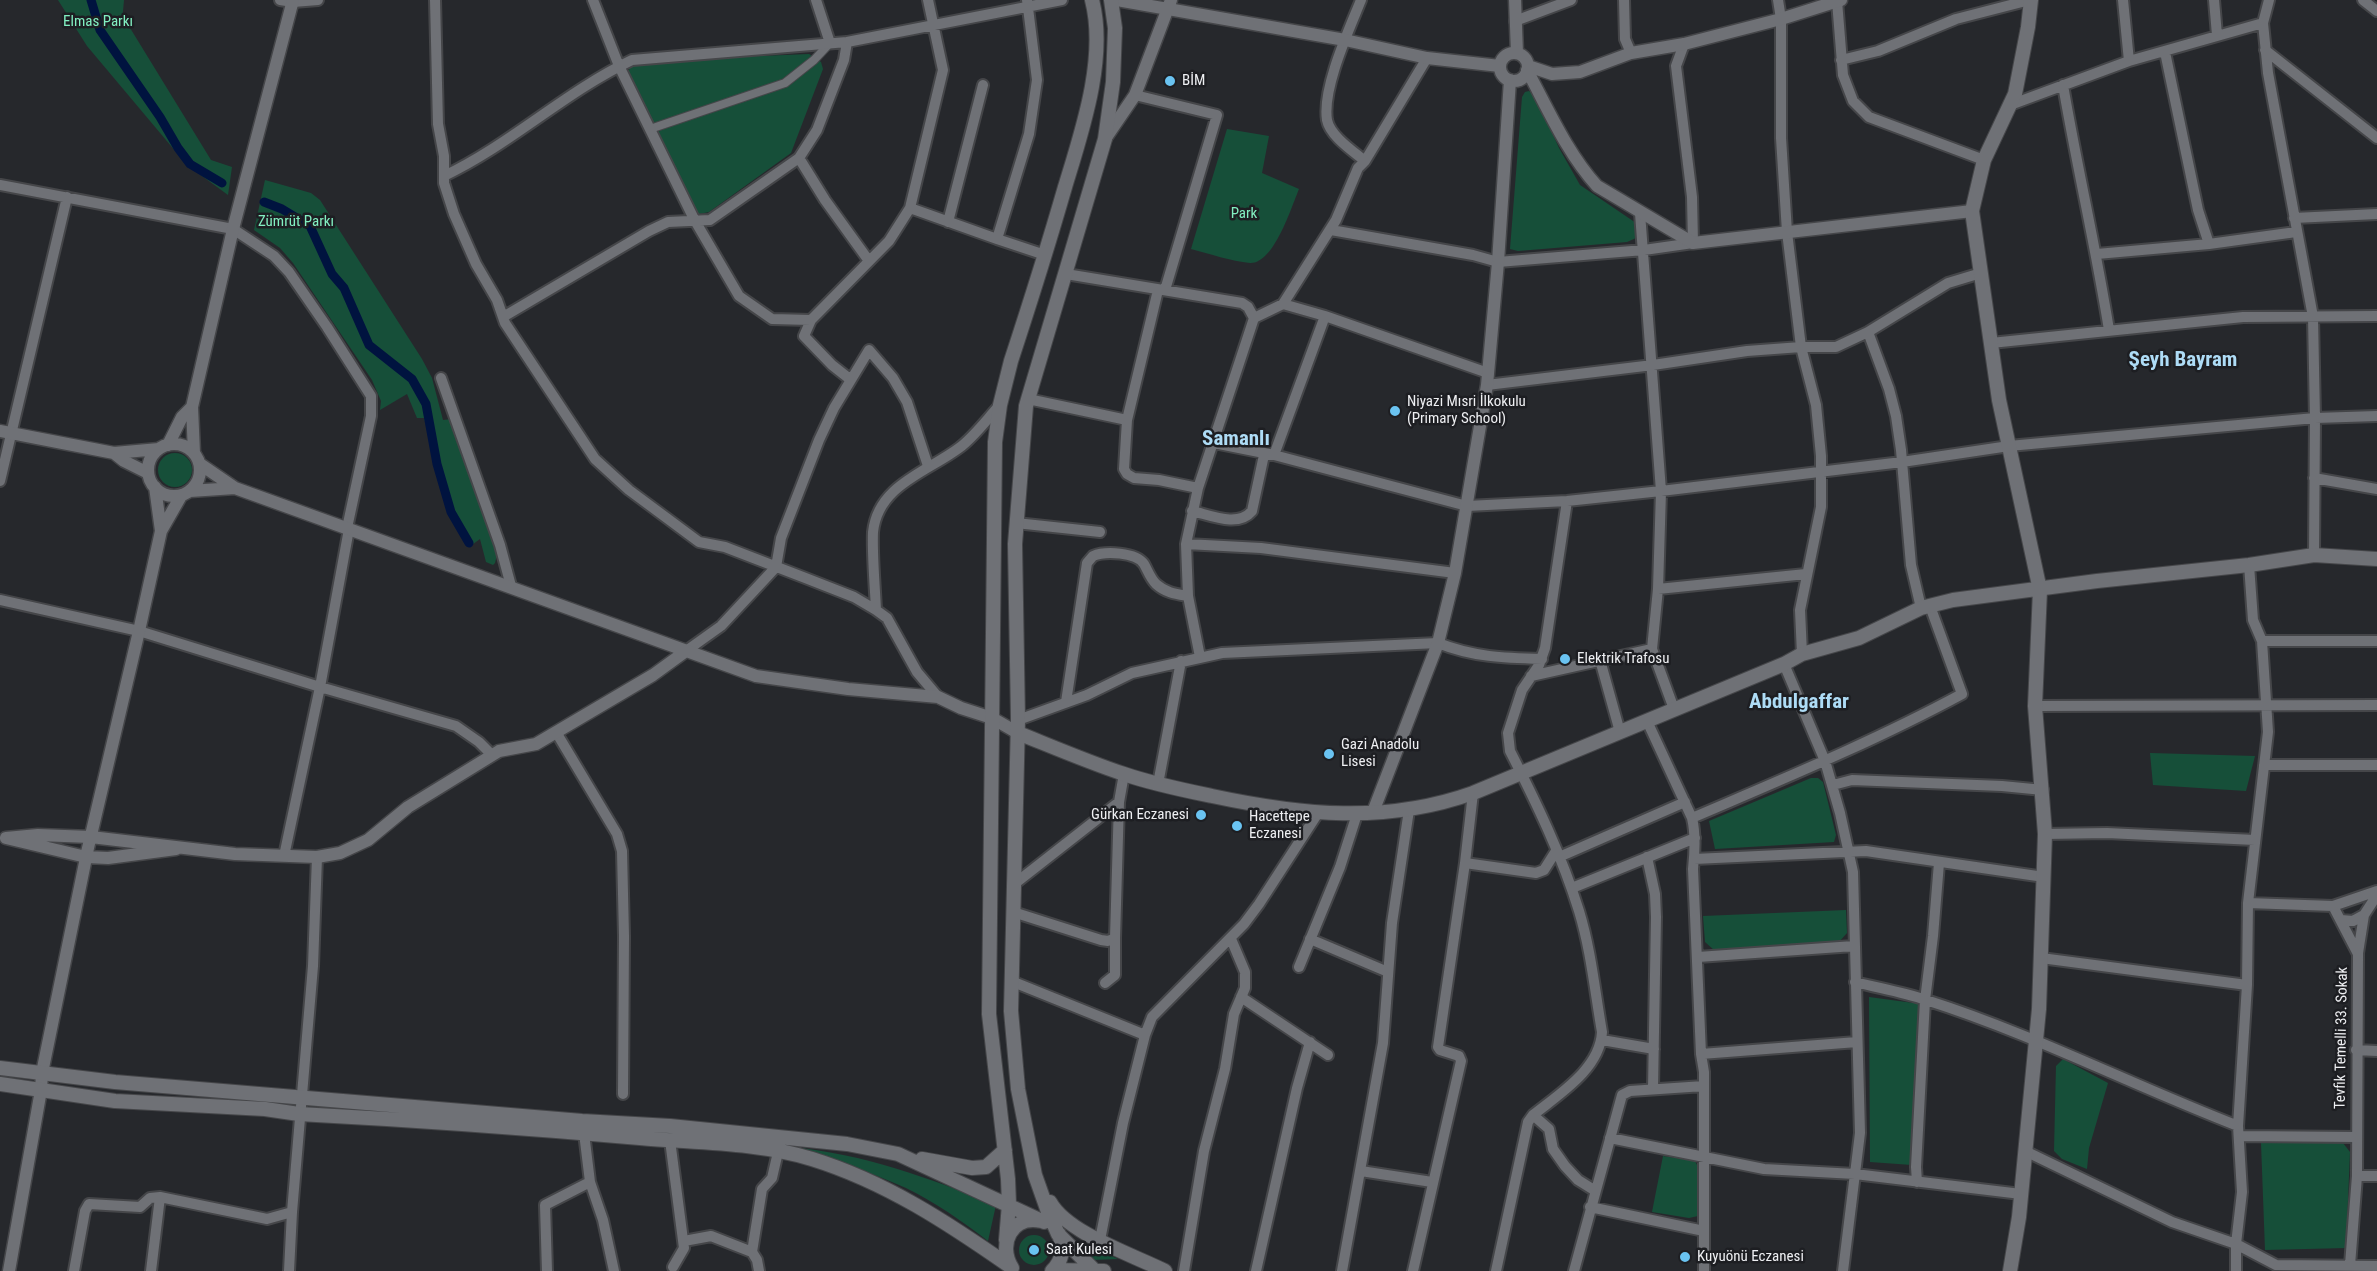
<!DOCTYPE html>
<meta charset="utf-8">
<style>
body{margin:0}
canvas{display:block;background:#26282c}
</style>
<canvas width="2377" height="1271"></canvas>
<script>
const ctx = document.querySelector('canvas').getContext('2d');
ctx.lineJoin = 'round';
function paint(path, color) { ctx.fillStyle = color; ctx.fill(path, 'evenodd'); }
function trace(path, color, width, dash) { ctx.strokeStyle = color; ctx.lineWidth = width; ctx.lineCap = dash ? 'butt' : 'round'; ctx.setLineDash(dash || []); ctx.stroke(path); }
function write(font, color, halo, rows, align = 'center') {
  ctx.font = font + ' "Roboto Condensed",sans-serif'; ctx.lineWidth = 5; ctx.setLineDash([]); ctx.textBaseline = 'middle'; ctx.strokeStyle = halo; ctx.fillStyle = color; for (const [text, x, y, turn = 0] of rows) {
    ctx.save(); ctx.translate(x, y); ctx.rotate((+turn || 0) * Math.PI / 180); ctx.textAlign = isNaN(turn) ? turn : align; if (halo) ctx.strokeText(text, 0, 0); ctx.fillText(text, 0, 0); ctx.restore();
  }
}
paint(new Path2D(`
 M58,0H124L122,22L127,23L211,160L232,167L228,195L187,165L87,46Z
 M809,54L821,62L823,69L791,153L709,212L699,214L690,203L627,72L632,66L664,60Z
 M1529,91L1536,97L1559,148L1580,185L1636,223L1639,229L1636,238L1627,242L1518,251L1510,249L1522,97L1525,92Z
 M1227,129L1269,136L1262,173L1299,189C1291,208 1274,264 1250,263C1231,261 1210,254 1191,249Z
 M265,180L311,193L320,200L422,359L432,378L443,420L452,419C465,465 484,508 497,555L495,563L493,565L486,562L480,539L469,547L451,515L424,418H417L407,394L380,410L381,401L372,380L293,263L280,248L254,230Z
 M158 470a17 17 0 1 1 34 0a17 17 0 1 1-34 0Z
 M2150,753L2255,756L2246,791L2153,785Z
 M1811,778H1818L1823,782L1836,835L1834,842L1715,849L1709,821Z
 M1846,910L1847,933L1838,943L1714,950L1705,942L1703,916Z
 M1869,997L1921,1004L1912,1165L1870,1162Z
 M2063,1059L2108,1083L2089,1148L2087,1169L2062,1159L2054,1151L2056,1066Z
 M2261,1143H2343L2350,1152L2346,1248L2265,1250Z
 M792,1147C863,1154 930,1178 996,1205L988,1241C962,1221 935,1202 906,1188C869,1171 830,1160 792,1147Z
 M1663,1156L1695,1161L1698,1167V1216L1689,1218L1652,1212Z
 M1019 1250a15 15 0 1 1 30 0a15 15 0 1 1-30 0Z
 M1080,1242L1118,1259L1092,1260Z`), '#164f39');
trace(new Path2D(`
 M91,0L100,30L160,117L178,148L190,164L222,183
 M264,202L282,209L310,226L332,274L344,288L369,345L412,379L426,404L437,464L451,512L469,543`), '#00133f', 9);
const pedestrian = new Path2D(`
 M650,129L785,83L814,60L830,43`);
const minor = new Path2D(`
 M280,0L293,2L318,0
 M435,0L438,124L444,156V183L454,214L476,264L497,300L505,323L595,459L629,490L699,542L725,547L808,579L854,597L876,610L887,618L917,672L938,697
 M593,0L619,66L694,219L739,296L772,319L811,320
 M816,0L830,43
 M1027,0L1037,80L1029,134L997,239L1045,255
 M1361,0C1349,30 1322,88 1327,120C1330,136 1353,151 1365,161
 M1624,0L1625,39L1631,53
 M1778,0L1781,19V138L1787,232L1801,347L1816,405L1821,456V507L1800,610L1802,654
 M2123,0L2129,61
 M2214,0L2217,35
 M2269,0L2263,23L2268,73L2313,317L2315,418L2314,555
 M2363,0L2377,11
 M1837,1L1843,75L1853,101L1869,117L1984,160
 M1515,21L1571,0
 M847,42L844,60L817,130L799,158L825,200L869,261
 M2265,50L2377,138
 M2165,52L2198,210L2209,244
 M1841,60L1878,51L1956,19L2030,0
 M2063,85C2077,167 2096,248 2109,330
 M1135,95L1217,115L1165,290
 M2010,105L2129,61L2263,23
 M444,176C511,144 565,92 632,60L847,42L1062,0
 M0,185L233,229L274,256L289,272L327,327L371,396V416L347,528
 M910,208L997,239
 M1640,213L1661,491L1658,589L1652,649L1674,709
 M2294,218L2377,214
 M948,222L983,85
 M1331,230L1473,255L1498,262L1644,250L1693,243L1692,197L1676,66L1684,44
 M2097,254L2209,244L2296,232
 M1066,274L1242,303L1248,307L1254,318
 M1158,290L1127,420L1124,469L1127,474L1134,478L1159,480L1198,488
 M1283,304L1325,316L1488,373
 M503,317L649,231L668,222L710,220L799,158
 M1868,332L1889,389L1896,416L1901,450L1911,565L1921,608
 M1991,343L2243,317L2377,316
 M441,378L500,545L511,586
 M851,380L832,365L804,336L811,320L889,241L910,208L943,70L928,0
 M1487,385L1653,365L1747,351L1801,347H1836L1868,332L1948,283L1981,273
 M1028,399L1127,420
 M1214,443L1274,455L1467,506L1567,501L1661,491L1902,462L2009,446L2315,418L2377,416
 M1267,455H1274L1325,316
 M2314,478L2377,489
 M0,481L67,197
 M1192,511C1210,515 1238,528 1252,511L1264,455
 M1016,523L1100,532
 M1186,544L1261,548L1455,573
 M1658,589L1806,574
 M0,600L139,631L320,687L456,726L479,742L492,755
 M876,610C875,588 872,554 873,532C878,485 927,472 959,448C974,437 987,419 1000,405
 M2262,641H2377
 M686,651L721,626L776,567L781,538L819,440L834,408L869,350L893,378L907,402L928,466
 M1200,657L1188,596L1186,544L1198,488L1254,318L1283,304L1336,220L1358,168L1365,161L1427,58
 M1600,660L1620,732
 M1784,664L1825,761L1840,813L1853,872L1860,1133L1843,1271
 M1531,676L1652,649
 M1066,702L1087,563L1093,556C1105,551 1136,552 1144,564C1148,571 1150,578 1156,584C1166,593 1176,594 1188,596
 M2035,706L2377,705
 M1018,720L1087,695L1132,673L1222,653L1438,643C1473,657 1504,658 1542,659
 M1647,721L1692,818C1696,835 1695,851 1693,869L1701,1054L1704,1072V1271
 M556,732L617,834L622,851L624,936L623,1094
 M2264,765H2377
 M1158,784L1181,661
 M1833,785L1852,780L2002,786L2043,790
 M1692,818C1783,779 1875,741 1962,694L1930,606
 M2045,834L2107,833L2255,840
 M284,856L320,687L349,529
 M1559,857L1685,802
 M1647,857L1655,894L1656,917L1653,1089
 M1694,859L1866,851L2044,877
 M1465,863L1536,873L1544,870L1556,851
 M1013,885L1119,802
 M1572,888L1695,838
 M2248,903L2333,906L2377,891
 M2333,906L2358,954L2357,1176
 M1013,912L1101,940L1108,941L1115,938L1119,802L1124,774
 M2341,920L2353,921L2364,915
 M1310,939L1388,972
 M2358,953L2364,915L2377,895
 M1698,957L1854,946
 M2041,958L2247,985
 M1299,967L1340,867L1357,814
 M1011,981L1145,1035
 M1855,982C1878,988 1903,992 1926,1000C2033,1034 2134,1086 2238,1126
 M1105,983L1115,975V938
 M1241,997L1328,1055
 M1602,1040L1654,1049
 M2356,1050L2377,1051
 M1701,1054L1857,1042
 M1533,1115L1549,1129L1553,1149L1565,1166L1578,1180L1594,1190
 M584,1133L590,1182L603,1220L614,1271
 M2239,1136L2356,1137
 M1610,1138L1764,1169L1855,1174L2021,1194
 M670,1140L684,1248L673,1267
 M2025,1151L2172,1222L2236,1244L2276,1265L2377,1266
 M1361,1171L1432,1182
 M1917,1182L1916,1167L1925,1000L1933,936L1939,863
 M1590,1207L1704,1231
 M1100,1240L1123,1123L1145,1035L1152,1017L1244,924L1259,904L1318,813
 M684,1241L711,1236L752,1252L762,1189L772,1178L778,1152
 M752,1252L757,1260L759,1271
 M2350,1265L2357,1176H2377
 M74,1271L85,1211L89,1204L140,1207L150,1198L160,1197
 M151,1271L160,1197L267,1219L292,1212L313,966L317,857
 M289,1271L292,1212
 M547,1271L545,1205L590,1182
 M1184,1271L1204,1151L1225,1069L1234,1014L1245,988V972L1231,939
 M1256,1271L1297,1088L1310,1042
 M1342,1271L1383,1043L1392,923L1409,810
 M1413,1271L1461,1061L1459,1056L1440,1050L1438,1047L1465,863L1473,793
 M1496,1271L1528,1122L1533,1115C1559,1094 1600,1069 1602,1032C1595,992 1591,950 1579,911C1562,856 1536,802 1510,751L1508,733L1522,690L1539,665L1545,648L1567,501
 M1574,1271L1622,1095L1630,1091L1704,1086
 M2236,1271V1244L2242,1192L2238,1126L2247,985L2248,903L2268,732L2262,641L2253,620L2249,565`);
const tertiary = new Path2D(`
 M1117,0L1345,40L1427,58L1500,66
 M1515,0L1517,53
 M1500 67a14 14 0 1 1 28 0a14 14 0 1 1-28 0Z
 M1528,66L1552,74L1580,72L1631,53L1684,44L1781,19L1841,0
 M1527,70C1548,109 1567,153 1597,186L1693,243L1972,211
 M1105,139L1135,95L1171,0
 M192,407L233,229L293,0
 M0,431L114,453
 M148 470a26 26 0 1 1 52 0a26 26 0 1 1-52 0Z
 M168,445L182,417L192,407L194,453
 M148,473L124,461L114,453L159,449
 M155,487L161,531L181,496
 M235,488L756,676L848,689L938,697L961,708L992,718L1018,733
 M190,491L235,488L200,464
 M1373,812L1438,643L1455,573L1487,385L1498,262L1510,80
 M176,849L108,858L86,857L6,838L38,835L91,837L235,854L317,857L340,853L368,840L408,807L499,751L536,744L653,675L686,651
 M9,1271L41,1090L42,1073L88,848L139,631L161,531`);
const secondary = new Path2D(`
 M1018,733C1053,747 1088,762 1124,774C1153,784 1183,790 1212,796C1301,815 1386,824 1473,793L1784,664L1802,654L1859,638L1921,608L1953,600L2097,581L2249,565L2314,555L2377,559
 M0,1068L115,1082L582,1121L670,1126L847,1144L898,1154L1044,1222
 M0,1084L115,1101L265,1109L299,1114C413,1120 526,1128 640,1138C696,1143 757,1142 812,1159C886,1182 948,1223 1011,1267
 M922,1159L972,1168L986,1167L1005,1150
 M1050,1202C1067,1233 1133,1255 1165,1271
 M1006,1240L1009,1204L1008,1179L989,1014L995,442L1000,405L1011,361C1030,303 1048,246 1065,187C1082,131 1107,58 1092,0
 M1012,1268C997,1244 1012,1215 1041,1221
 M1054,1270L1104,1271
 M1052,1271C1063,1260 1064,1249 1059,1234
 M1095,1271L1058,1234L1047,1209L1035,1175L1018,1089L1011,1011L1018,720L1015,544L1026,406L1105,139L1113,82L1115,28L1111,0
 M2010,1271L2019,1217L2039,1009L2045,834L2035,706L2040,590L1999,400L1972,211L1984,160L2015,94L2028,27L2031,0`);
trace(pedestrian, '#454649', 10);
trace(minor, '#454649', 14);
trace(tertiary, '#454649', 15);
trace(secondary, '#454649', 16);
trace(pedestrian, '#6f7176', 8);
trace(minor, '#6f7176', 10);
trace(tertiary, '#6f7176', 12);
trace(secondary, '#6f7176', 14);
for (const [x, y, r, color] of [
 [1170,81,6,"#6ac3f1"],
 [1395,411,6,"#6ac3f1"],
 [1565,659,6,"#6ac3f1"],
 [1329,754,6,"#6ac3f1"],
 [1201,815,6,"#6ac3f1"],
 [1237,826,6,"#6ac3f1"],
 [1034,1250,6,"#6ac3f1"],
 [1685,1257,6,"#6ac3f1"]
]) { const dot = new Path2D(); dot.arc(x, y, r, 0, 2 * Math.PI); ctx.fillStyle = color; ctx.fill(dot); trace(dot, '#1d1e22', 2); }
write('15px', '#82efc1', '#1d1e22', [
 ["Elmas Parkı",98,22],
 ["Park",1244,214],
 ["Zümrüt Parkı",296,222]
]);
write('15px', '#eeeff2', '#1d1e22', [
 ["BİM",1182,81],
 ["Niyazi Mısri İlkokulu",1407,402],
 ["(Primary School)",1407,419],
 ["Elektrik Trafosu",1577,659],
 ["Gazi Anadolu",1341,745],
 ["Lisesi",1341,762],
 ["Gürkan Eczanesi",1189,815,"right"],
 ["Hacettepe",1249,817],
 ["Eczanesi",1249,834],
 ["Saat Kulesi",1046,1250],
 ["Kuyuönü Eczanesi",1697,1257]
], 'left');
write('15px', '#eeeff2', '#1d1e22', [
 ["Tevfik Temelli 33. Sokak",2342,1038,-89]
]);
write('bold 21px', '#aedcf6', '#1d1e22', [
 ["Şeyh Bayram",2183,361],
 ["Samanlı",1236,440],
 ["Abdulgaffar",1799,703]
]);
</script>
